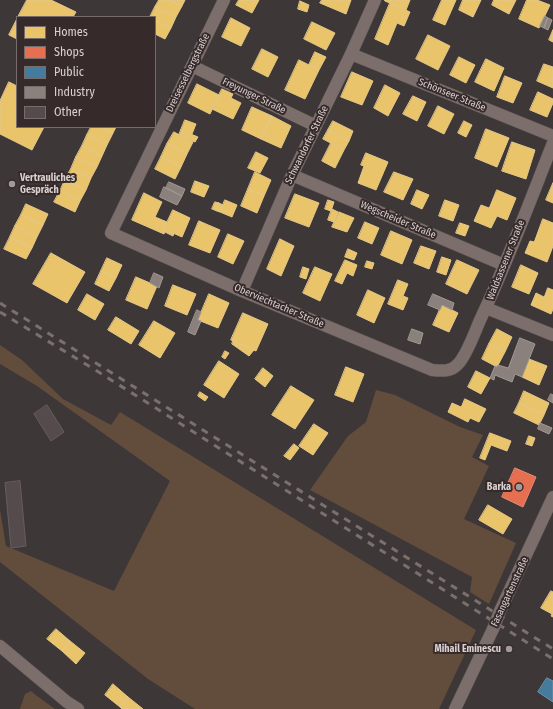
<!DOCTYPE html>
<meta charset="utf-8">
<style>
body{margin:0}
#map{position:relative;width:553px;height:709px;overflow:hidden;background:#3e3737;font-family:"Fira Sans Condensed",sans-serif}
canvas{display:block}
.legend{position:absolute;left:16px;top:16px;width:140px;height:112px;box-sizing:border-box;background:#362a2a;border:1px solid #776c6c;margin:0;padding:5px 7px;list-style:none;font-size:12px;color:#d9d0d0}
.legend li{display:flex;align-items:center;gap:8px;height:20px}
.legend b{width:20px;border:1px solid #776c6c}
</style>
<div id="map">
<canvas width="553" height="709"></canvas>
<ul class="legend">
<li><b style="height:11px;background:#e9c46a"></b>Homes</li>
<li><b style="height:11px;background:#e76f51"></b>Shops</li>
<li><b style="height:11px;background:#457b9d"></b>Public</li>
<li><b style="height:11px;background:#8a817c"></b>Industry</li>
<li><b style="height:11px;background:#554b4d"></b>Other</li>
</ul>
</div>
<script>
const ctx = document.querySelector('canvas').getContext('2d');
ctx.lineJoin = 'round';
function paint(path, color) { ctx.fillStyle = color; ctx.fill(path, 'evenodd'); }
function trace(path, color, width, dash) { ctx.strokeStyle = color; ctx.lineWidth = width; ctx.lineCap = dash ? 'butt' : 'round'; ctx.setLineDash(dash || []); ctx.stroke(path); }
function write(font, color, halo, rows, align = 'center') {
  ctx.font = font + ' "Fira Sans Condensed",sans-serif'; ctx.lineWidth = 4; ctx.setLineDash([]); ctx.textBaseline = 'middle'; ctx.strokeStyle = halo; ctx.fillStyle = color; for (const [text, x, y, turn = 0] of rows) {
    ctx.save(); ctx.translate(x, y); ctx.rotate((+turn || 0) * Math.PI / 180); ctx.textAlign = isNaN(turn) ? turn : align; if (halo) ctx.strokeText(text, 0, 0); ctx.fillText(text, 0, 0); ctx.restore();
  }
}
paint(new Path2D(`
 M0,345L22,360L63,399L111,425L120,412L476,630L439,709H195L148,679L0,562V510L6,546L114,591L170,481L37,386L0,364Z
 M376,390L395,395L460,427L483,435L472,457L489,466L464,519L516,543L489,604L470,592L472,577L310,490L348,436L366,422Z
 M31,691L37,696L55,709H20L25,694Z`), '#624c3c');
const homes = new Path2D(`
 M27,0H51L76,12L73,17H18Z
 M159,0H169L182,6L176,17L155,7Z
 M169,0H185L182,6Z
 M239,0H259L252,13L236,5Z
 M322,0H351L346,14L320,3Z
 M385,0H410L406,10L385,1Z
 M442,0H456L445,25L433,20Z
 M463,0H481L473,17L459,10Z
 M494,0H516L509,14L492,5Z
 M527,0H537L550,5L539,28L519,19Z
 M300,1L309,5L307,12L298,9Z
 M390,3L410,12L404,26L397,23L388,45L375,39Z
 M155,7L176,17L171,28L155,21V17H150Z
 M231,18L250,28L241,46L222,37Z
 M17,19V39L9,35Z
 M155,21L171,28L165,39L155,34Z
 M312,22L335,33L326,50L304,39Z
 M553,30V42L549,40Z
 M428,35L450,46L438,70L416,59Z
 M262,49L278,57L268,77L252,69Z
 M315,52L326,57L319,70L309,65Z
 M459,57L475,65L466,83L450,75Z
 M486,59L504,68L494,91L475,82Z
 M299,60L319,70L305,99L285,90Z
 M544,64L553,67V88L537,81Z
 M352,72L373,81L362,105L341,97Z
 M505,76L522,83L513,103L497,97Z
 M9,82L17,86V127H44L32,150L0,134V101Z
 M197,84L219,95L210,114L188,103Z
 M385,85L400,93L388,116L374,108Z
 M222,89L233,94L231,98L241,103L233,119L212,109Z
 M538,92L553,99V103L547,117L530,110Z
 M413,96L426,102L417,121L403,114Z
 M438,106L454,114L444,134L428,126Z
 M252,107L272,116L261,139L242,130Z
 M272,116L291,126L281,148L261,139Z
 M185,120L196,124L192,134L181,130Z
 M333,121L353,131L349,141L328,130Z
 M464,121L472,125L466,137L458,133Z
 M91,127H100L113,133L107,145L87,135Z
 M100,127H116L113,133Z
 M486,129L509,138L497,167L475,158Z
 M181,130L198,137L195,142L179,135Z
 M328,130L349,141L344,150L323,139Z
 M174,132L193,142L187,154L167,144Z
 M87,135L107,145L102,156L82,146Z
 M512,142L535,150L526,179L502,171Z
 M331,143L344,150L335,168L322,161Z
 M167,144L187,154L181,167L161,157Z
 M82,146L102,156L97,167L76,157Z
 M256,152L268,158L260,173L248,168Z
 M366,153L388,162L376,190L358,183L364,166L361,165Z
 M76,157L97,167L91,178L71,169Z
 M161,157L181,167L175,179L155,169Z
 M71,169L91,178L86,190L65,180Z
 M255,172L271,180L264,196L248,189Z
 M394,172L413,179L403,200L384,192Z
 M65,180L86,190L80,201L60,191Z
 M195,181L209,186L204,197L191,192Z
 M553,183V203L546,200Z
 M248,189L264,196L257,213L241,206Z
 M417,190L429,195L422,209L411,204Z
 M497,190L516,198L507,220L497,216L491,228L474,221L481,205L489,208Z
 M60,191L80,201L75,212L54,202Z
 M144,193L162,202L155,217L167,222L164,229L174,233L173,236L165,232L164,234L132,220Z
 M295,194L319,203L309,227L285,218Z
 M225,200L237,205L232,217L220,212Z
 M328,200L334,202L331,211L325,209Z
 M445,200L459,205L453,221L439,216Z
 M215,202L219,203L217,211L212,209Z
 M219,203L223,205L220,212L217,211Z
 M26,204L48,214L43,225L21,215Z
 M332,209L338,212L334,222L328,220Z
 M173,210L190,218L182,237L164,229Z
 M339,212L354,218L347,232L332,227Z
 M21,215L43,225L37,237L15,226Z
 M543,219L553,223V246L547,262L525,253L530,241L534,242Z
 M199,221L220,230L210,253L189,245Z
 M365,222L379,228L372,244L358,238Z
 M460,223L469,226L465,236L456,233Z
 M15,226L37,237L32,248L10,237Z
 M391,231L412,240L402,264L381,255Z
 M228,234L244,241L233,264L218,257Z
 M10,237L32,248L26,259L4,249Z
 M280,239L294,246L281,276L267,269Z
 M421,246L436,251L429,269L414,263Z
 M348,249L357,253L354,260L345,257Z
 M51,253L85,272L67,303L33,284Z
 M442,257L451,260L446,275L437,272Z
 M107,258L122,265L116,278L101,271Z
 M345,260L357,265L353,276L347,273L342,284L335,281Z
 M457,260L479,270L467,294L446,284Z
 M367,261L374,263L372,269L365,267Z
 M521,265L538,273L529,294L512,287Z
 M303,267L309,269L306,279L300,277Z
 M315,267L332,274L320,301L303,293Z
 M101,271L116,278L109,291L95,284Z
 M136,277L157,286L147,309L126,300Z
 M398,280L408,284L403,296L408,298L403,310L388,304Z
 M173,285L196,294L187,315L165,306Z
 M548,288L553,290V309L551,314L531,305L536,293L544,297Z
 M368,290L385,298L374,323L357,315Z
 M87,294L104,304L95,320L78,310Z
 M209,294L229,303L218,328L198,320Z
 M442,305L458,313L449,332L433,325Z
 M243,313L268,324L256,351L231,340Z
 M116,317L139,331L131,344L108,330Z
 M154,321L175,333L160,358L139,345Z
 M497,329L512,337L505,352L489,344Z
 M233,341L254,350L249,356L232,344Z
 M489,344L505,352L497,367L482,359Z
 M225,351L229,353L225,359L222,357Z
 M529,359L547,366L539,385L522,377Z
 M219,361L239,374L224,398L204,385Z
 M346,367L364,374L353,402L335,395Z
 M263,368L273,376L265,387L255,379Z
 M476,371L490,378L481,394L468,387Z
 M291,386L314,400L295,429L272,415Z
 M524,391L549,403L544,415L519,403Z
 M200,392L208,397L205,401L198,396Z
 M465,399L486,409L479,422L470,418L468,422L448,412L452,403L461,407Z
 M519,403L544,415L539,425L514,413Z
 M314,424L328,433L313,455L299,446Z
 M490,433L511,441L507,451L491,445L485,460L480,458Z
 M529,436L535,438L532,446L526,444Z
 M294,444L299,448L290,460L284,456Z
 M488,505L512,519L503,534L479,520Z
 M551,591L553,592V617L551,616L552,614L541,608Z
 M56,629L70,641L62,651L47,639Z
 M70,641L85,653L76,664L62,651Z
 M113,684L128,697L120,707L105,695Z
 M128,697L143,709H122L120,707Z`);
paint(homes, '#e9c46a');
trace(homes, '#e4c889', 1);
const shops = new Path2D(`
 M515,468L536,477L523,507L502,497Z`);
paint(shops, '#e76f51');
trace(shops, '#e38c77', 1);
const public = new Path2D(`
 M547,678L553,681V702L538,692Z`);
paint(public, '#457b9d');
trace(public, '#7194ac', 1);
const industry = new Path2D(`
 M545,16L548,18L544,28L540,26Z
 M548,18L552,20L548,30L544,28Z
 M169,182L185,189L182,196L166,188Z
 M164,187L182,196L177,205L160,197Z
 M154,273L163,277L159,288L150,283Z
 M433,294L454,303L452,310L442,305L440,310L428,305Z
 M197,310L201,312L198,320L201,321L195,335L188,332Z
 M412,329L423,333L420,344L408,340Z
 M520,338L535,344L522,377L515,374L512,382L495,375L494,380L490,378L495,366L497,367L498,365L508,368Z
 M551,394L553,395V403L548,400Z
 M540,423L552,428L549,434L538,429Z`);
paint(industry, '#8a817c');
trace(industry, '#a29995', 1);
const building = new Path2D(`
 M47,405L64,432L51,441L34,414Z
 M20,481L26,546L11,548L5,483Z`);
paint(building, '#554b4d');
trace(building, '#645e5f', 1);
const minor = new Path2D(`
 M224,0L111,233L242,291L432,370C442,371 451,372 458,364C467,355 475,331 481,318C508,261 530,201 553,143
 M351,54L553,136
 M192,66L316,126
 M292,175L504,265
 M242,291L292,175L351,54L375,0
 M486,308L553,335
 M500,611L553,497
 M0,646L67,702L78,709
 M455,709L493,629`);
trace(minor, '#595353', 13);
trace(minor, '#7b6e6b', 12);
trace(new Path2D(`
 M0,303L553,649
 M0,312L97,371L553,659`), '#7a706e', 3, [7, 7]);
const minorBridge = new Path2D(`
 M493,629L500,611`);
trace(minorBridge, '#595353', 13, []);
trace(minorBridge, '#7b6e6b', 12);
for (const [x, y, r, color] of [
 [12,184,4,"#a39a9a"],
 [519,487,4,"#a39a9a"],
 [509,649,4,"#a39a9a"]
]) { const dot = new Path2D(); dot.arc(x, y, r, 0, 2 * Math.PI); ctx.fillStyle = color; ctx.fill(dot); trace(dot, '#362a2a', 1.5); }
write('10px', '#d9d0d0', '#362a2a', [
 ["Dreisesselbergstraße",188,73,-64],
 ["Schönseer Straße",452,95,22],
 ["Freyunger Straße",254,96,26],
 ["Schwandorfer Straße",307,145,-64],
 ["Wegscheider Straße",398,220,23],
 ["Waldsassener Straße",506,260,-68],
 ["Oberviechtacher Straße",279,306,23],
 ["Fasangartenstraße",510,592,-65]
]);
write('bold 10px', '#d9d0d0', '#362a2a', [
 ["Vertrauliches",20,178,"left"],
 ["Gespräch",20,190,"left"],
 ["Barka",511,487],
 ["Mihail Eminescu",501,649]
], 'right');
</script>
